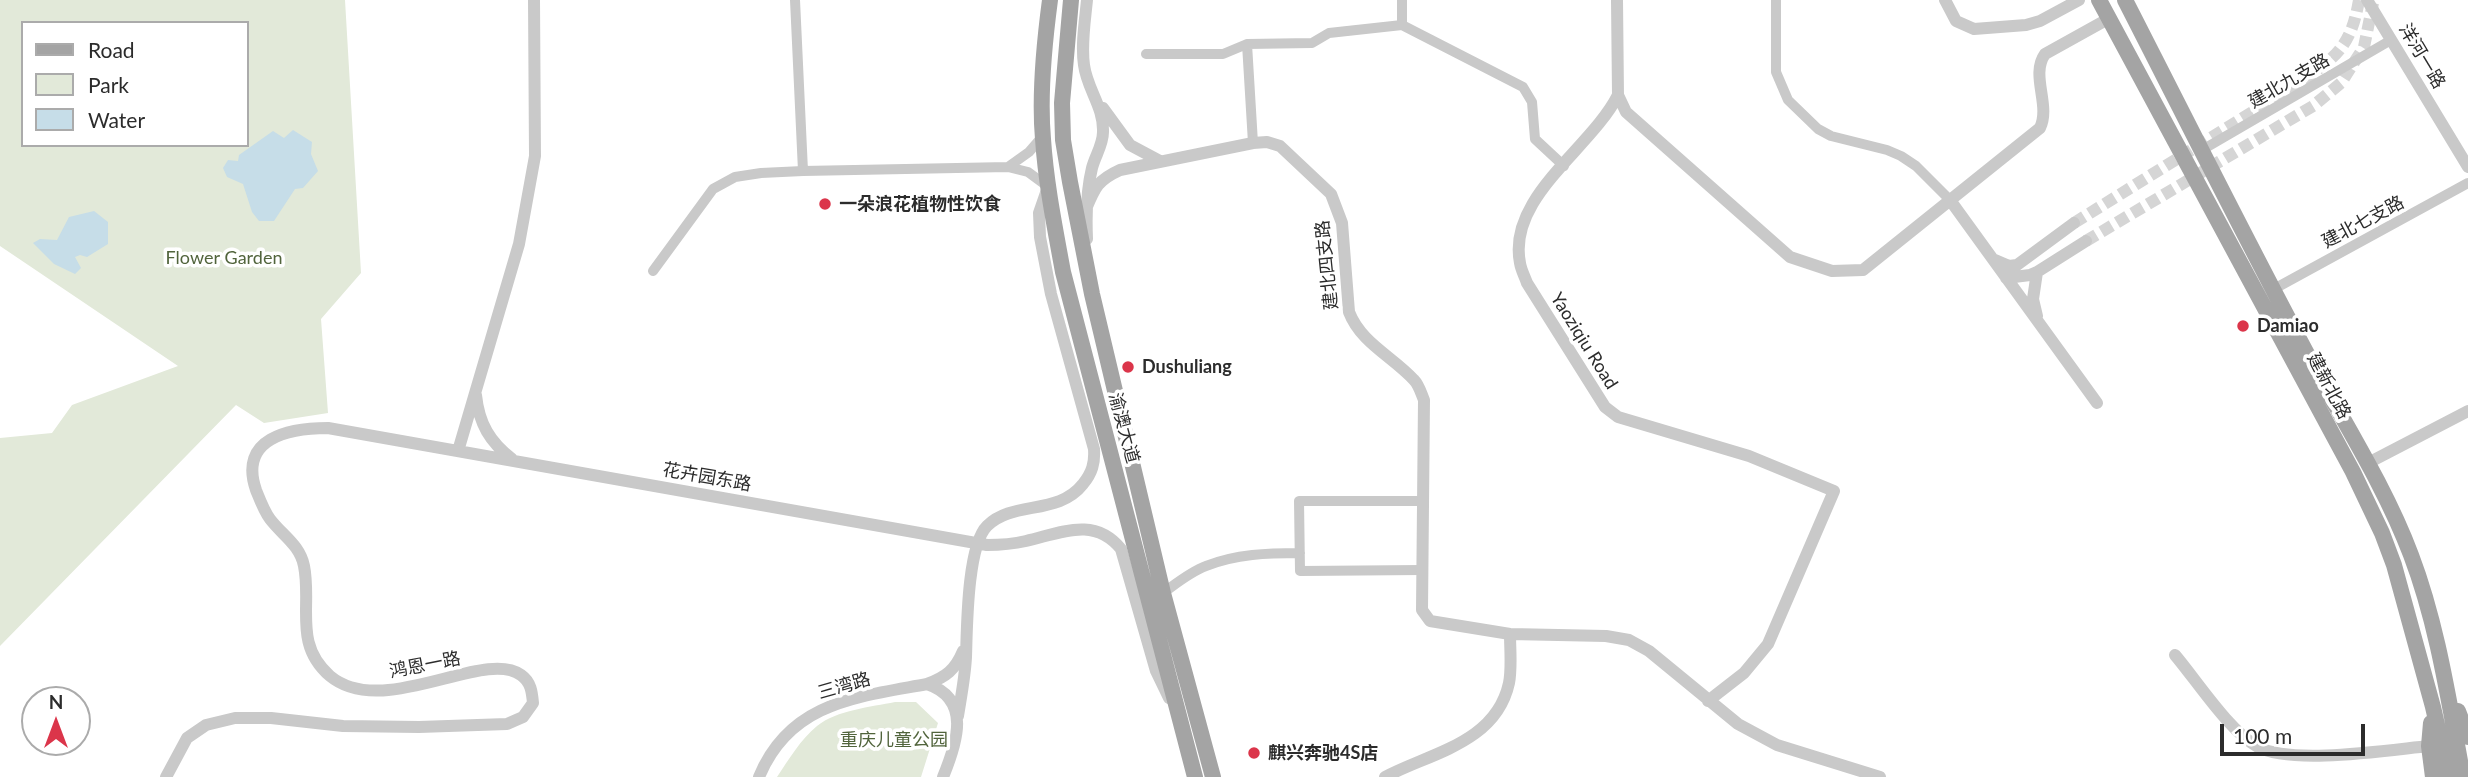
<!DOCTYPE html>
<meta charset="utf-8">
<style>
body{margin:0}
#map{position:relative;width:2468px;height:777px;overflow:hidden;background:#fff;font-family:Lato,sans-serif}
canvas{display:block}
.legend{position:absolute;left:21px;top:21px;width:228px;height:126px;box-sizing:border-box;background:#fff;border:2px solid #ababab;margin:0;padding:9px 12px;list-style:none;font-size:21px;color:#2c2c2c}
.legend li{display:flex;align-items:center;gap:14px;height:35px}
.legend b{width:35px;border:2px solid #ababab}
.north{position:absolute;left:21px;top:686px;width:70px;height:70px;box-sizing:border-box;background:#fff;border:2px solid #ababab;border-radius:50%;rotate:0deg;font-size:19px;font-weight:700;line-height:28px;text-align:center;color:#2c2c2c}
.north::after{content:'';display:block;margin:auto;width:24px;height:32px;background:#db354a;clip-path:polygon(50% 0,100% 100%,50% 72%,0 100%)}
.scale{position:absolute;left:2220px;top:724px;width:145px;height:32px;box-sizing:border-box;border:4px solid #2c2c2c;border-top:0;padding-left:9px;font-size:21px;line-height:24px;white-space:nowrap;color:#2c2c2c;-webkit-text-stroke:5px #fff;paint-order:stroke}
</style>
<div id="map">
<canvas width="2468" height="777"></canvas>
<ul class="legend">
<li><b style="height:9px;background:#a4a4a4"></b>Road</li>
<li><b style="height:19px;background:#e2e9d9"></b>Park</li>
<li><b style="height:19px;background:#c6dde8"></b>Water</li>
</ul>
<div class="north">N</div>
<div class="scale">100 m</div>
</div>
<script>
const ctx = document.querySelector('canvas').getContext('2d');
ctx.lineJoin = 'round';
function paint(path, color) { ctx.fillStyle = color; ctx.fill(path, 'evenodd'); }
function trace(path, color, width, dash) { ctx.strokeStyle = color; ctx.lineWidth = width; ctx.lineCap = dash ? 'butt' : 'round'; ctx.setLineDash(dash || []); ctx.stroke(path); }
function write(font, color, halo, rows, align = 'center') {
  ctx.font = font + ' Lato,"Noto Sans SC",sans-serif'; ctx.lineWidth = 7; ctx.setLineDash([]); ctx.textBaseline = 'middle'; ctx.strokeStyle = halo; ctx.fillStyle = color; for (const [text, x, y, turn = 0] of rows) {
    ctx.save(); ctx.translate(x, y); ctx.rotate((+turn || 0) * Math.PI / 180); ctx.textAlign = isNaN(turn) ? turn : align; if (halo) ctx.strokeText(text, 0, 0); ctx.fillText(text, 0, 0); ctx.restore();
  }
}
paint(new Path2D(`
 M0,0H345L361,273L321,319L328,413L264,423L236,405L0,646V438L52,433L72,405L178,366L0,246ZM23,23H247V145H23Z
 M895,702H916L938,723L921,777H777C789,759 801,739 817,726C837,710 871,707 895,702Z`), '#e2e9d9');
paint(new Path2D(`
 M293,130L312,142L311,154L318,171L303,188L295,189L274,221H259L252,212L243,184L227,177L223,168L228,160L238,161L239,155L273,131L284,138Z
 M94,211L108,222V244L87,257L80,255L75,257L81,268L75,274L54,264L33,243L40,239L57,240L69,217Z`), '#c6dde8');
trace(new Path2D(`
 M2074,223L2299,83C2336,57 2351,47 2359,0
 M2086,241L2313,106L2341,83L2364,47L2373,3`), '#d5d5d5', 12, [12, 6]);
trace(new Path2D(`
 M795,0L803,171
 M1402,0V25L1523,87L1532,102L1535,139L1564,166
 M1776,0V72L1788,100L1818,129L1831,136L1887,150L1901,156L1916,166L1950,200
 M1247,44L1253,143
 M1146,54H1223L1247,44L1312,43L1329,33L1402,25
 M2202,150L2391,40
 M1008,167L1029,152L1042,137
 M653,271L713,189L735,177L761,173L803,171L1008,167L1028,172L1047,186
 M2274,289L2468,183
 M1422,570L1300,571L1299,501H1422
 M1163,593C1177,583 1190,572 1206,566C1236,554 1268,553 1300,553`), '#c9c9c9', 10);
trace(new Path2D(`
 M1617,0L1618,95L1626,112L1790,257L1832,271L1863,270L2040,128C2051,105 2030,75 2045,54L2108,19
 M1945,0L1956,21L1974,29L2026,25L2040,21L2079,0
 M2367,0L2468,167
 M1618,95C1591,149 1507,197 1520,263C1521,270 1525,277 1527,283L1605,407L1618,417L1749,456L1834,491L1768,644L1744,673L1708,701
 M1103,108L1130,145L1160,161
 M1950,200L2097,403
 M1086,209C1095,187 1098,180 1120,170L1253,143L1267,142L1280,146L1331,194L1342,223L1349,312C1361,343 1392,356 1414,380C1419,385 1421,393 1424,400L1422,610L1430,621L1510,634L1606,636L1629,640L1649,651L1738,724L1777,745L1880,777
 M1087,239C1086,215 1086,192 1092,168C1095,156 1103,145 1103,132C1104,107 1087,89 1084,65C1081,44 1085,21 1087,0
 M1995,260L2009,266L2017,265L2074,223
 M2037,272L2033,299L2037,316
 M2006,278L2030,275L2037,272L2086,241
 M476,395C479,424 490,442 512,459
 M458,451L519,244L535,156L534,0
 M2368,463L2468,411
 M2175,655C2197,681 2229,731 2258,747C2292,765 2388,750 2429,746
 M927,684C972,699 957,743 943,777
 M958,716C961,697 965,677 966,657C967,629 967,546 987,526C1013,500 1058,516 1083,484C1092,473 1095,463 1094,449L1051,294L1040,237L1039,213L1048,187
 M166,777L187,738L206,725L235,718H271L343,726L419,727L507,724L523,717L533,703C532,692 531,682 521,675C484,648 383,720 330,676C293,644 312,606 304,566C300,545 282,535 270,519C264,511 260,500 256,490C238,438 289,428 328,428L987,545C1000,545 1013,544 1026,541C1061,533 1094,516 1121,549L1156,671L1169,698
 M759,777C790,702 857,697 927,684C946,677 955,670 963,651
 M1385,777C1430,753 1496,743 1509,683C1512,668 1510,649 1510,634`), '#c9c9c9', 12);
trace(new Path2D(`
 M1050,0C1044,45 1039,94 1043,139C1046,184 1055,228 1063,272L1195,777
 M1071,0L1062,103L1063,140L1070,182L1092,294L1163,593L1213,777
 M2099,0L2353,472L2382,533L2394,565L2433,707L2449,777
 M2125,0C2188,123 2249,246 2314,367C2348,429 2386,489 2411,555C2438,626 2449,703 2463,777
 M2458,711L2468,737
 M2431,723L2429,746L2433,777`), '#a4a4a4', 16);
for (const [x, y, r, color] of [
 [825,204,7,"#db354a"],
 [2243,326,7,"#db354a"],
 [1128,367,7,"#db354a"],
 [1254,753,7,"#db354a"]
]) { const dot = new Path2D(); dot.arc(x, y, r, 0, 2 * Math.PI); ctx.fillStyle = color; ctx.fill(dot); trace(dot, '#fff', 2.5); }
write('18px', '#2c2c2c', '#fff', [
 ["洋河一路",2422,56,59],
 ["建北九支路",2289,81,-30],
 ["建北七支路",2363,222,-28],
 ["建北四支路",1327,265,-96],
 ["Yaoziqiu Road",1584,341,58],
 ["建新北路",2329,386,62],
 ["渝澳大道",1124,428,75],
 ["花卉园东路",707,477,10],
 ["鸿恩一路",425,665,-11],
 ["三湾路",844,686,-16]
]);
write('bold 18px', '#2c2c2c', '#fff', [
 ["一朵浪花植物性饮食",839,204],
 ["Damiao",2257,326],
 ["Dushuliang",1142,367],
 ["麒兴奔驰4S店",1268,753]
], 'left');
write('18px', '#51643c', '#fff', [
 ["Flower Garden",224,258],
 ["重庆儿童公园",894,740]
]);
</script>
